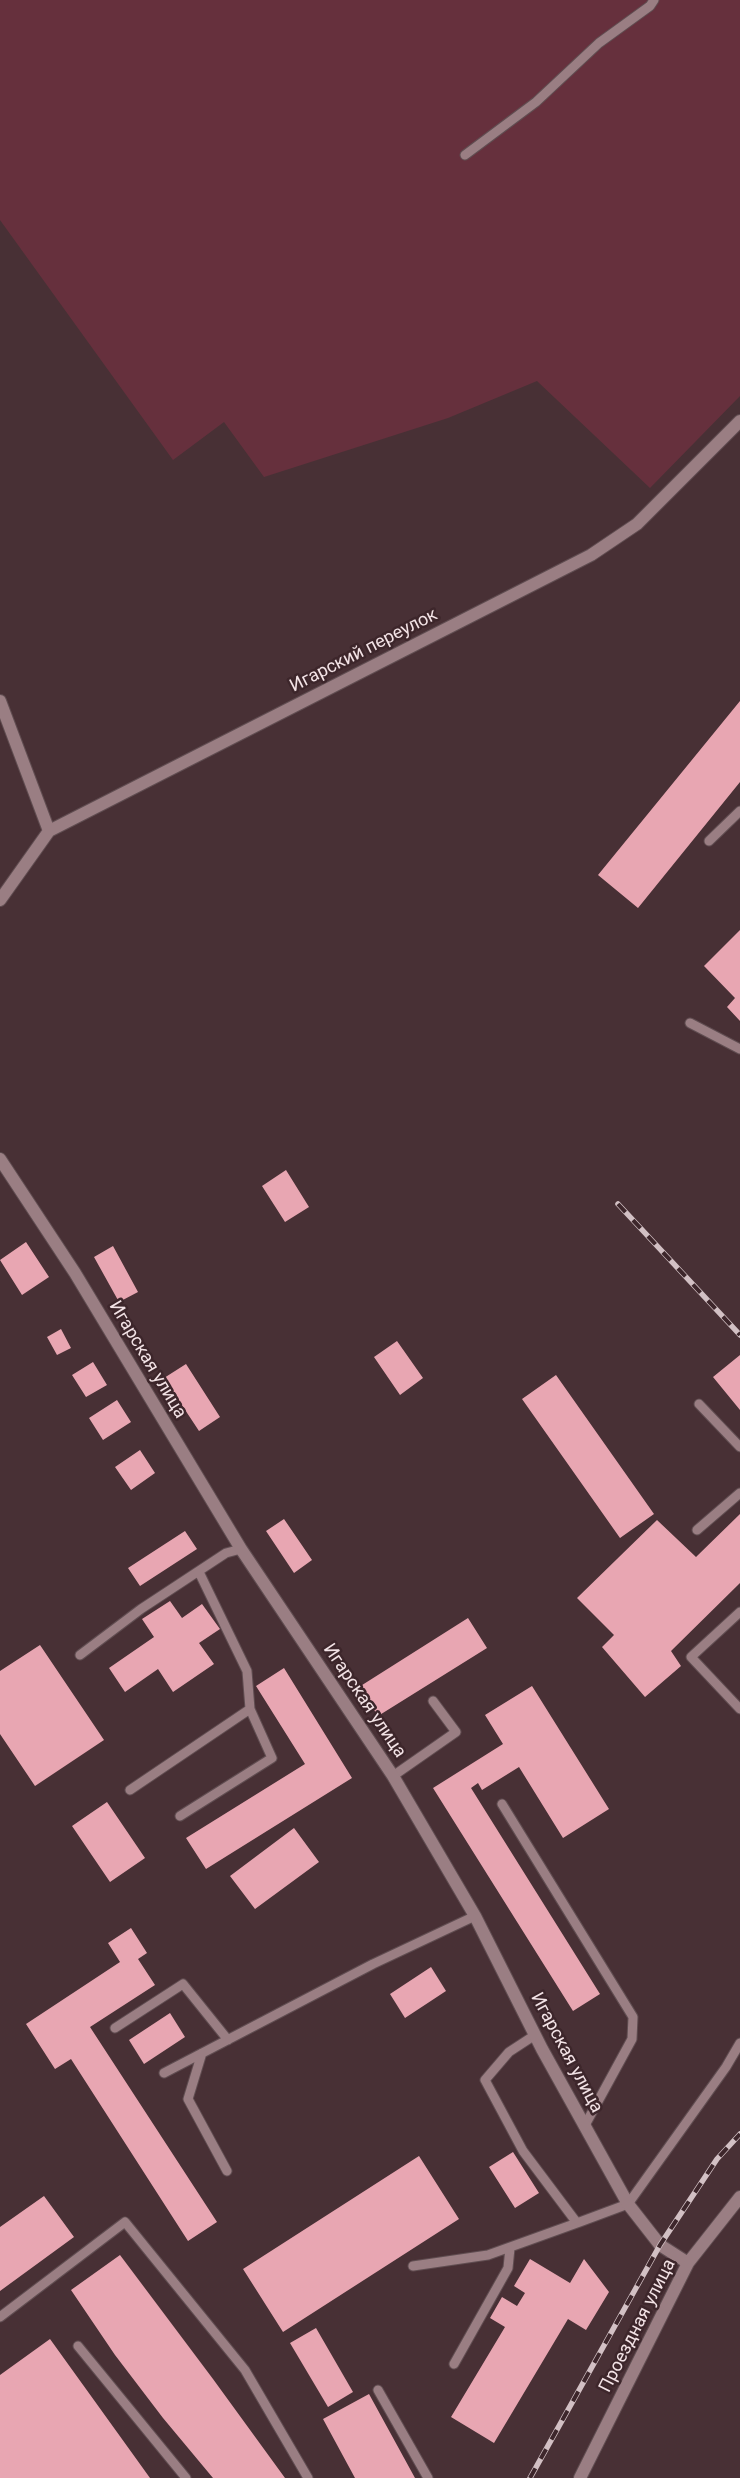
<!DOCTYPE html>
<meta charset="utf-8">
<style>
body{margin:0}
canvas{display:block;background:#483035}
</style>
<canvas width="740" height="2478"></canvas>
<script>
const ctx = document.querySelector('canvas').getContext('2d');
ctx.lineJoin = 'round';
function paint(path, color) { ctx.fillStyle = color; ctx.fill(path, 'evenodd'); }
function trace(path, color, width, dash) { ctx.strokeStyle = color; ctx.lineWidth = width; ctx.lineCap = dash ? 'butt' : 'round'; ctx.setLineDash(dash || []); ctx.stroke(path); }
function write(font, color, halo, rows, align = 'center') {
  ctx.font = font + ' Roboto,sans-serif'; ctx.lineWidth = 5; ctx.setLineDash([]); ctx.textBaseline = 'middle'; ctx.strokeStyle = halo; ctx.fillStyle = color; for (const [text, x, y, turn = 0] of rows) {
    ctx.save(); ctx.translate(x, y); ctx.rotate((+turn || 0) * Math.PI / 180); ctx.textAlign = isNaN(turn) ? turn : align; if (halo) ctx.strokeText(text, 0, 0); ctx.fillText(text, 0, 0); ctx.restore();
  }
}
paint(new Path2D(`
 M0,0H740V396L650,488L537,381L448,418L264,477L224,422L173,460L0,220Z`), '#66303d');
paint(new Path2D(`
 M740,701V782L638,908L598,875Z
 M740,930V1021L727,1007L735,998L704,966Z
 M286,1170L309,1207L285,1222L262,1186Z
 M26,1242L49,1277L22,1295L0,1260Z
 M113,1246L138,1292L119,1302L94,1257Z
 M61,1329L71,1348L57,1355L47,1337Z
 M397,1341L423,1378L400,1395L374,1357Z
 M740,1355V1410L713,1377Z
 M93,1362L107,1385L86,1397L72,1375Z
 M186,1364L220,1417L199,1431L164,1378Z
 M556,1375L654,1514L620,1538L522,1399Z
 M117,1400L131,1422L103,1440L89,1418Z
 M140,1450L155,1473L131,1490L115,1467Z
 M740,1514V1583L671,1651L681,1666L645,1697L602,1647L614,1635L577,1598L657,1520L696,1557Z
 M284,1519L312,1560L294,1573L266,1531Z
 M185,1531L197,1549L140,1586L128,1568Z
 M170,1601L182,1618L202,1604L220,1629L199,1643L214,1664L173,1692L158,1669L125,1692L109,1668L154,1637L142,1619Z
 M468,1618L487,1648L378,1716L359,1687Z
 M40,1645L104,1740L35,1786L0,1734V1671Z
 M284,1668L352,1778L206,1869L186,1838L305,1764L256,1686Z
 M532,1686L609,1809L563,1838L519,1767L482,1790L478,1783L471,1788L600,1994L573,2011L433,1788L503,1744L485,1715Z
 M107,1802L145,1858L110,1882L72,1826Z
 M294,1828L319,1862L255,1909L230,1876Z
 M131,1928L147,1953L138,1959L155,1985L90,2027L217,2222L188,2241L71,2059L55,2069L26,2024L120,1962L108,1943Z
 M431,1967L446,1991L405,2018L390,1994Z
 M170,2013L185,2037L144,2064L129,2040Z
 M513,2152L539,2193L515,2208L489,2167Z
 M419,2156L459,2219L283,2332L243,2269Z
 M44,2196L74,2237L0,2291V2227Z
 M120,2255L213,2379L285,2478H213L163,2418L115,2355L71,2290Z
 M530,2259L570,2283L584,2259L609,2292L586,2330L568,2319L494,2443L451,2417L505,2327L490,2318L502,2297L517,2306L525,2293L514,2286Z
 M316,2328L353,2392L328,2407L290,2343Z
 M50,2339L150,2478H0V2375Z
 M369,2394L415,2478H355L323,2419Z`), '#e8a6b2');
const lane = new Path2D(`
 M465,155L536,102L599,43L650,6L654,0
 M709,841L740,811
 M690,1023L740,1049
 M699,1404L740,1447
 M697,1530L740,1493
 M740,1612L691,1657L740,1709
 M80,1655L141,1609L226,1553L241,1549
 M393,1776L456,1732L433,1701
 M130,1790L250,1709L247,1671L199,1572
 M502,1804L633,2017L632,2039L584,2127
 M180,1816L272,1758L250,1709
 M115,2028L183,1984L228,2040
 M535,2035L509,2052L485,2080L523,2151L577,2223L628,2204L726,2067L740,2043
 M202,2053L188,2099L227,2171
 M164,2073L373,1964L475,1916
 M413,2266L488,2255L577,2223
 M0,2317L125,2222L245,2370L308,2478
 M78,2346L186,2478
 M454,2364L508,2268L510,2248
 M378,2390L428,2478`);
const street = new Path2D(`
 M0,701L49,831
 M0,900L49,831L591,555L637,524L740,421
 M0,1159L75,1273L241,1549L393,1776L475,1916L542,2049L628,2204L660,2245L688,2263
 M580,2478L688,2263L740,2197`);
trace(lane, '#604d51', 11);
trace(street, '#604d51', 14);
trace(lane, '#9a7e83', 9);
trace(street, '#9a7e83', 12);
const rail = new Path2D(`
 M618,1204L740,1335
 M530,2478L660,2245L717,2159L740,2134`);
trace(rail, '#d2c0c4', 5.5);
trace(rail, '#3d262b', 4, [11]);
write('18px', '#f3e3e6', '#3d262b', [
 ["Игарский переулок",364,651,-27],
 ["Игарская улица",147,1360,59],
 ["Игарская улица",364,1701,56],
 ["Игарская улица",566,2053,62],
 ["Проездная улица",638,2326,-63]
]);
</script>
